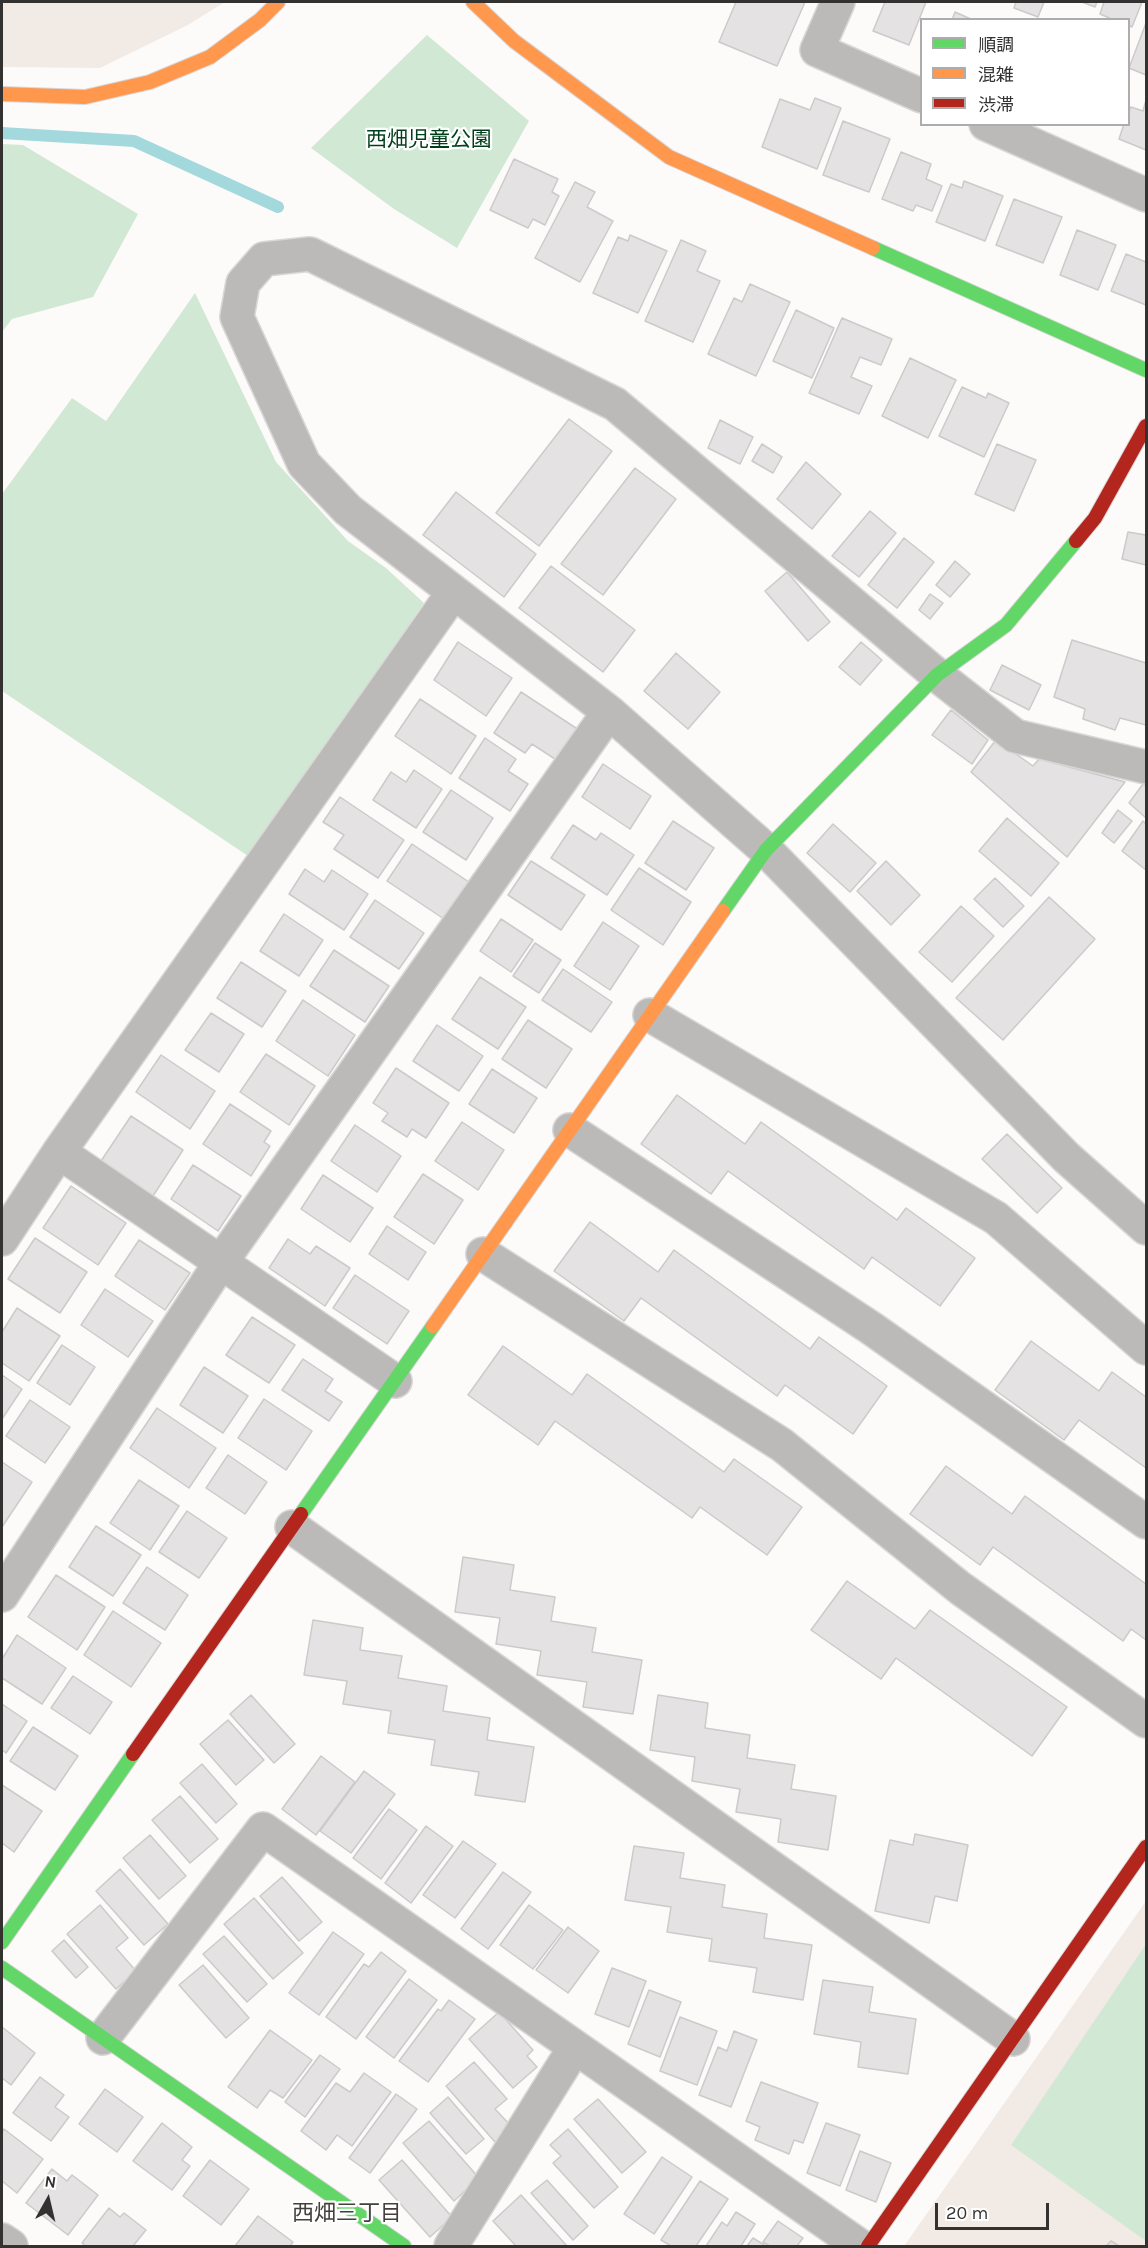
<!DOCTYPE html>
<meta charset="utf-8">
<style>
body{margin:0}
#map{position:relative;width:1148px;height:2248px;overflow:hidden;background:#fdfbf9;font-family:Karla,"Noto Sans JP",sans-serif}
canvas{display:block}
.frame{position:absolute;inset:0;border:3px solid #343231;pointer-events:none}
.legend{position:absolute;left:920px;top:18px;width:210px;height:108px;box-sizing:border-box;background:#fff;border:2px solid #aeadad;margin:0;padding:8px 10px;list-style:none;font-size:18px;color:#343231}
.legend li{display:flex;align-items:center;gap:12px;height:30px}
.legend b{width:30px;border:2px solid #aeadad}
.north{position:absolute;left:18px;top:2170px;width:60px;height:60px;-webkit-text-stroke:4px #fff;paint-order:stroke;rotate:8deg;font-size:16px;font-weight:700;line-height:24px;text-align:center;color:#343231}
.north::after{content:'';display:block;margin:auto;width:21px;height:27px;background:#343231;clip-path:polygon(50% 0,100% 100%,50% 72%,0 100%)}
.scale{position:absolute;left:935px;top:2203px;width:114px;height:27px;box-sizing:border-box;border:3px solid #343231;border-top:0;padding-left:8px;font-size:18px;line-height:21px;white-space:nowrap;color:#343231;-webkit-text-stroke:4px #fff;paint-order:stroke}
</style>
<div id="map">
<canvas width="1148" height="2248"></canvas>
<div class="frame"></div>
<ul class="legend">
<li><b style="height:8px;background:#63d668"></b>順調</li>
<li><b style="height:8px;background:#ff974d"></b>混雑</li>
<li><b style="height:8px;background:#b3261e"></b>渋滞</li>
</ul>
<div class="north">N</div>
<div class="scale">20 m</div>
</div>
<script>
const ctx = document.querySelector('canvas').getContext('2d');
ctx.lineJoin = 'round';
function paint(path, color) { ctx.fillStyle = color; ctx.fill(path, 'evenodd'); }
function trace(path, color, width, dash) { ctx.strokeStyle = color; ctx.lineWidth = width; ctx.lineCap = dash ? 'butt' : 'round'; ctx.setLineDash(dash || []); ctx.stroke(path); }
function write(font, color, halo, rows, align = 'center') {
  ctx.font = font + ' Karla,"Noto Sans JP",sans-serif'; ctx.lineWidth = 4.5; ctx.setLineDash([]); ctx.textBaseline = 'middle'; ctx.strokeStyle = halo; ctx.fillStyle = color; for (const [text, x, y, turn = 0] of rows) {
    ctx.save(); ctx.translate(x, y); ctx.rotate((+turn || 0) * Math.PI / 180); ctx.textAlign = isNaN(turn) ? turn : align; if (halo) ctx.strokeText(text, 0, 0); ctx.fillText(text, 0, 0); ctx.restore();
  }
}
paint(new Path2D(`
 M2,2H225L188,25L100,68L2,67Z
 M1146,1901V2246H904Z`), '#f2ebe5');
paint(new Path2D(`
 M427,35L529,121L457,248L394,209L311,148Z
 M2,144L23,145L138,214L93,297L12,319L2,332Z
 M195,293L276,462L348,541L386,568L424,603L251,858L2,691V494L72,398L106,421Z
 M1146,1944V2241L1011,2145Z`), '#d1e8d4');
trace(new Path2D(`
 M2,133L134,141L278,207`), '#a3d9dc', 12);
const building = new Path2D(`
 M736,2H805L777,66L719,42Z
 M885,2H926L909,45L873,31Z
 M1016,2H1044L1038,17L1014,8Z
 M1082,2H1097L1095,7Z
 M1104,2H1142L1132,27L1128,25V20H1114L1100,14Z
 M955,12L973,20H952Z
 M1146,23V75L1129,68Z
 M815,98L841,108L817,169L762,147L780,99L810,110Z
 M1146,100V150L1119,139L1124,124H1128V113L1131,107L1143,111Z
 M843,121L890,139L869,192L823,175Z
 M901,152L931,164L926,179L942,186L932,211L916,205L913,211L882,199Z
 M514,159L558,179L552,192L559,196L545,225L533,219L528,228L490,210Z
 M964,181L1003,196L985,241L936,222L951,184L962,188Z
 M575,182L595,192L587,207L613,221L580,282L535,258Z
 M1014,199L1062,217L1043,263L996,245Z
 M1077,230L1116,245L1098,290L1060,275Z
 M630,235L667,251L638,313L593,293L618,237L628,241Z
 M681,240L706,251L697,271L720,281L693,342L645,321Z
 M1126,254L1146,262V305L1111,291Z
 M750,284L790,302L756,376L708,354L734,298L742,302Z
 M796,310L834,328L812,378L773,361Z
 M842,318L892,339L881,365L860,357L851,377L872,386L859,414L809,393Z
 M910,358L956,380L928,438L882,416Z
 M962,387L986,398L988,393L1009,403L984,457L939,436Z
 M569,419L612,451L539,546L496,513Z
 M720,420L753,437L740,464L708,448Z
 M762,444L782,457L773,473L752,461Z
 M997,444L1036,460L1014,511L975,494Z
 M806,462L841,494L812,529L777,499Z
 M635,468L676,499L603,595L561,564Z
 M456,492L536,554L504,597L423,535Z
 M870,511L896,533L859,577L832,556Z
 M1128,532L1146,535V565L1122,559Z
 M904,538L934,562L897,608L868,585Z
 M955,561L970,574L950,597L936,585Z
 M551,566L635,630L603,672L519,608Z
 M787,572L830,622L808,641L765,591Z
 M930,594L943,603L930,619L919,610Z
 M1072,640L1146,663V725L1120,718L1115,730L1083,719L1085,709L1054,697Z
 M458,642L512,678L486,716L434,680Z
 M861,642L882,660L860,685L839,667Z
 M676,653L720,692L688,729L644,691Z
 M1002,665L1041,685L1029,710L990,690Z
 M521,692L579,730L558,761L532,744L525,753L494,733Z
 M420,699L476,736L451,774L395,736Z
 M951,710L988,740L972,764L932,735Z
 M485,738L516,759L508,771L528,784L510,811L459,778Z
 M996,740L1033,766L1039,759L1125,782L1067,857L971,772Z
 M603,764L651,796L630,829L582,797Z
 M414,770L442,789L416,828L373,800L391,772L406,782Z
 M1143,784L1146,786V818L1129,803Z
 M451,790L493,818L466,860L423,832Z
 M340,797L404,840L378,878L334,849L344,835L323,822Z
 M1118,810L1132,821L1114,843L1102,833Z
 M1007,818L1059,863L1031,896L979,851Z
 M673,821L714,848L686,890L645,863Z
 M1143,821L1146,824V870L1122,851Z
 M833,824L876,863L850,892L807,853Z
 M573,825L596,840L601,833L634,855L607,895L551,858Z
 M412,844L469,882L444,919L387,881Z
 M531,861L585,895L561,930L508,895Z
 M886,861L920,895L891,925L857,891Z
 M639,868L691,902L663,945L611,910Z
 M305,869L324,882L332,870L368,894L344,930L289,894Z
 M995,878L1024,906L1003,927L974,899Z
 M1049,897L1095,939L1003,1040L956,998Z
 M375,900L424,933L399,969L350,937Z
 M961,906L994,936L952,982L919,952Z
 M284,914L323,940L299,976L260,951Z
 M501,919L533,940L511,972L480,951Z
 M603,922L639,946L610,990L574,966Z
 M535,943L561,960L539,993L513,976Z
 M334,950L389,986L365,1022L310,986Z
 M241,962L286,991L262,1027L217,998Z
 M563,969L612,1002L591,1032L542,1000Z
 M480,977L526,1007L498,1049L452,1019Z
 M303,1000L355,1035L328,1076L276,1041Z
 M211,1013L244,1034L219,1072L185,1050Z
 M528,1020L572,1049L546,1088L502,1059Z
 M437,1025L483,1056L459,1091L413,1061Z
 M266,1054L315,1086L289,1125L240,1092Z
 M161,1055L215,1091L190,1129L136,1092Z
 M396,1068L449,1103L426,1138L412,1129L407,1137L382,1121L388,1113L373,1103Z
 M492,1069L537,1098L514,1133L469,1104Z
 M677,1095L745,1144L761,1122L897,1220L906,1208L975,1258L940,1306L872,1257L864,1269L728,1171L711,1194L641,1144Z
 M230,1104L271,1131L264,1142L270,1146L251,1176L203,1144Z
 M131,1116L183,1150L153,1196L101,1161Z
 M462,1122L504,1150L478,1190L435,1161Z
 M355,1125L401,1156L377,1192L331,1161Z
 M1007,1134L1062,1188L1037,1213L982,1159Z
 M193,1165L241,1196L218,1231L171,1199Z
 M423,1174L463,1200L434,1244L394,1217Z
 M323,1175L373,1208L350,1242L301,1209Z
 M71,1186L126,1223L98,1265L43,1228Z
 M590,1222L658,1272L674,1250L810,1349L819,1337L887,1386L853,1434L785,1385L777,1396L641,1298L624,1321L554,1271Z
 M387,1226L426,1252L408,1280L369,1254Z
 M35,1238L87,1272L60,1313L8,1279Z
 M288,1239L310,1254L316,1246L350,1268L325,1306L269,1268Z
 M139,1240L190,1273L165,1310L115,1276Z
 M355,1275L409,1311L387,1344L333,1308Z
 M105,1289L153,1321L128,1357L81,1325Z
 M17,1308L60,1336L29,1381L2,1363V1332Z
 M252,1317L295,1345L269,1383L226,1355Z
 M1031,1341L1099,1391L1112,1372L1146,1397V1468L1079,1420L1064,1440L995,1390Z
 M62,1345L95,1367L70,1405L37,1383Z
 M503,1346L572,1395L587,1374L724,1472L734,1459L802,1507L767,1555L700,1507L692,1518L555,1421L538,1445L468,1395Z
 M303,1359L333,1379L325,1391L342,1402L329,1421L282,1390Z
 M204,1367L248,1396L223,1433L180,1405Z
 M2,1375L22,1389L2,1419Z
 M264,1399L312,1431L286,1470L238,1438Z
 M30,1400L70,1427L45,1463L6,1436Z
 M157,1408L216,1448L189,1488L130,1448Z
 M228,1455L267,1482L245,1514L206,1488Z
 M2,1462L32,1482L2,1527Z
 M946,1466L1012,1514L1025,1496L1146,1584V1640L1131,1629L1123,1641L993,1547L980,1565L910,1514Z
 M139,1480L179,1506L150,1550L110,1523Z
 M187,1511L227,1538L199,1578L159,1552Z
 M96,1526L141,1555L113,1596L69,1567Z
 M463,1557L514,1565L510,1590L555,1597L551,1621L596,1628L592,1652L642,1660L633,1714L583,1707L587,1682L537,1675L541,1651L496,1644L500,1618L455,1612Z
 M147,1567L188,1595L165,1630L123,1603Z
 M56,1575L105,1607L77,1650L28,1617Z
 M847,1581L915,1629L930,1610L1067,1707L1032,1756L896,1658L881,1679L811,1630Z
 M113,1611L161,1643L131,1687L84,1655Z
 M313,1620L363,1628L360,1650L402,1656L398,1678L447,1686L443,1711L490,1718L487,1740L534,1747L525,1802L475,1795L479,1772L431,1765L435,1740L388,1733L391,1711L343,1704L347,1681L304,1675Z
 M17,1635L66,1668L42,1704L2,1678V1659Z
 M73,1676L112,1702L90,1734L51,1708Z
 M251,1695L295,1744L274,1763L230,1714Z
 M658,1695L708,1703L705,1728L750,1735L747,1758L795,1765L791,1789L836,1796L828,1850L778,1842L781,1819L736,1812L740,1789L692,1781L695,1757L650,1750Z
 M2,1704L27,1721L6,1753L2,1750Z
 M228,1720L264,1760L236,1785L200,1744Z
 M33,1727L78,1756L55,1790L10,1761Z
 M321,1756L355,1782L316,1835L282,1809Z
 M202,1764L237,1804L216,1823L180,1783Z
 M364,1771L395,1794L351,1853L320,1831Z
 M2,1785L42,1811L14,1852L2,1843Z
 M180,1796L218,1839L190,1863L152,1820Z
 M389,1809L417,1830L381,1879L353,1858Z
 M426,1826L453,1846L411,1903L385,1883Z
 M915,1834L968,1845L957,1901L935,1896L929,1923L875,1911L890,1840L913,1845Z
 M150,1835L186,1876L159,1899L123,1858Z
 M463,1841L496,1864L455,1918L423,1895Z
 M634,1846L684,1853L680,1878L725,1885L722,1907L767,1914L764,1938L812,1945L803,2000L753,1992L757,1968L709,1961L712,1939L667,1932L671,1907L625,1900Z
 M120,1869L168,1924L144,1945L96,1891Z
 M503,1872L531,1892L488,1949L461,1929Z
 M282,1877L322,1922L299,1941L260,1896Z
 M254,1898L303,1953L273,1979L224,1924Z
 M100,1905L128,1938L116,1948L136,1971L116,1989L67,1934Z
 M529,1905L563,1930L533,1969L500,1945Z
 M568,1927L599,1951L568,1993L536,1970Z
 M333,1932L364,1954L319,2015L289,1993Z
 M224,1936L267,1984L247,2002L203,1954Z
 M64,1940L88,1967L76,1978L52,1951Z
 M381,1952L406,1971L356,2039L326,2017L364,1964L369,1967Z
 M203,1965L249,2018L226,2038L179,1985Z
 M612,1968L646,1981L629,2027L595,2014Z
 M409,1979L437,2000L394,2058L366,2037Z
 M823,1980L873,1987L869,2012L916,2019L908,2074L858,2067L861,2042L814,2034Z
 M649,1990L681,2002L660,2057L628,2044Z
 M449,2000L475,2019L428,2082L399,2061L438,2009L441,2011Z
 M499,2012L533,2050L527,2056L537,2067L513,2088L469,2039Z
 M680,2017L717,2031L697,2085L660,2071Z
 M2,2027L35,2053L11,2085L2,2078Z
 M270,2030L312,2060L283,2098L270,2090L257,2108L228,2087Z
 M734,2031L757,2040L731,2107L699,2095L718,2047L727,2051Z
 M320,2055L340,2069L305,2117L285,2102Z
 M474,2062L507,2099L495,2109L512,2127L495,2142L446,2086Z
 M364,2073L391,2092L352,2146L337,2135L326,2150L301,2131L336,2083L350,2092Z
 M40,2077L64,2095L55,2107L69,2117L51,2141L13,2113Z
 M761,2082L818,2103L803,2143L794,2140L789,2154L755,2140L760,2127L746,2121Z
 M105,2089L143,2117L117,2152L79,2124Z
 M396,2094L417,2109L370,2173L349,2158Z
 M448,2097L484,2139L466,2154L430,2113Z
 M598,2099L646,2152L622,2173L574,2119Z
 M429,2121L479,2178L454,2201L403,2143Z
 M162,2123L192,2147L182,2160L190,2166L172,2190L133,2161Z
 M826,2123L860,2135L840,2186L807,2173Z
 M4,2129L43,2159L17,2193L2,2181V2133Z
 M568,2129L618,2187L594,2208L553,2163L561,2156L550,2145Z
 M860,2151L891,2163L876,2202L846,2190Z
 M662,2157L692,2177L654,2234L624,2214Z
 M210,2160L249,2189L221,2225L183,2196Z
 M402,2160L452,2217L430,2237L379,2180Z
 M52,2169L67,2181L72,2175L98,2195L68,2235L26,2203Z
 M547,2180L588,2226L573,2240L531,2193Z
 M700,2181L728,2199L696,2246H671L661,2240Z
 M521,2195L567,2246H516L493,2221Z
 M109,2208L120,2217L124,2213L146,2230L133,2246H86L82,2243Z
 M736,2212L755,2224L741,2246H706L722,2222L727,2226Z
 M258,2216L293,2242L290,2246H235Z
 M778,2221L803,2238L797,2246H770L763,2242Z
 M753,2238L766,2246H747Z
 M1111,2241L1119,2246H1106Z`);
paint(building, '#e4e2e2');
trace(building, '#cccaca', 1.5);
const street = new Path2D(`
 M838,2L817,50L922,96
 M986,124L1146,195
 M1146,767L1015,736L937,675L615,404L310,254L264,259L243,283L237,317L304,464L348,510L609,712L766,850L1066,1157L1146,1228
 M650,1015L996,1218L1146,1348
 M570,1130L871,1328L1146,1522
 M59,1152L395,1381
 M2,1239L59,1152L453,593
 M483,1254L782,1445L960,1588L1146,1721
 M292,1527L1013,2039
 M2,1595L221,1262L609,712
 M103,2038L263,1829L860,2246
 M2,2240L11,2246
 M451,2246L575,2047`);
const fast = new Path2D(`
 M873,248L1146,370
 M723,911L766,850L937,675L1006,625L1076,541
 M301,1514L433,1326
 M2,1942L133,1754
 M2,1968L404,2246`);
const slow = new Path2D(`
 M473,2L514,41L669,157L873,248
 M2,94L85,97L150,82L210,57L260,20L278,2
 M433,1326L723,911`);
const jam = new Path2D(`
 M1076,541L1095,518L1146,426
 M133,1754L301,1514
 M868,2246L1146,1847`);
trace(street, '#d8d7d6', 36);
trace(fast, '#d8d7d6', 16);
trace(slow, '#d8d7d6', 16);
trace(jam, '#d8d7d6', 16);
trace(street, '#bbbab9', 33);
trace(fast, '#63d668', 14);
trace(slow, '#ff974d', 14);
trace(jam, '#b3261e', 14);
write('21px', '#013f1a', '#fff', [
 ["西畑児童公園",429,140]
]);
write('22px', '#45403d', '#fff', [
 ["西畑三丁目",347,2214]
]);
</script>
